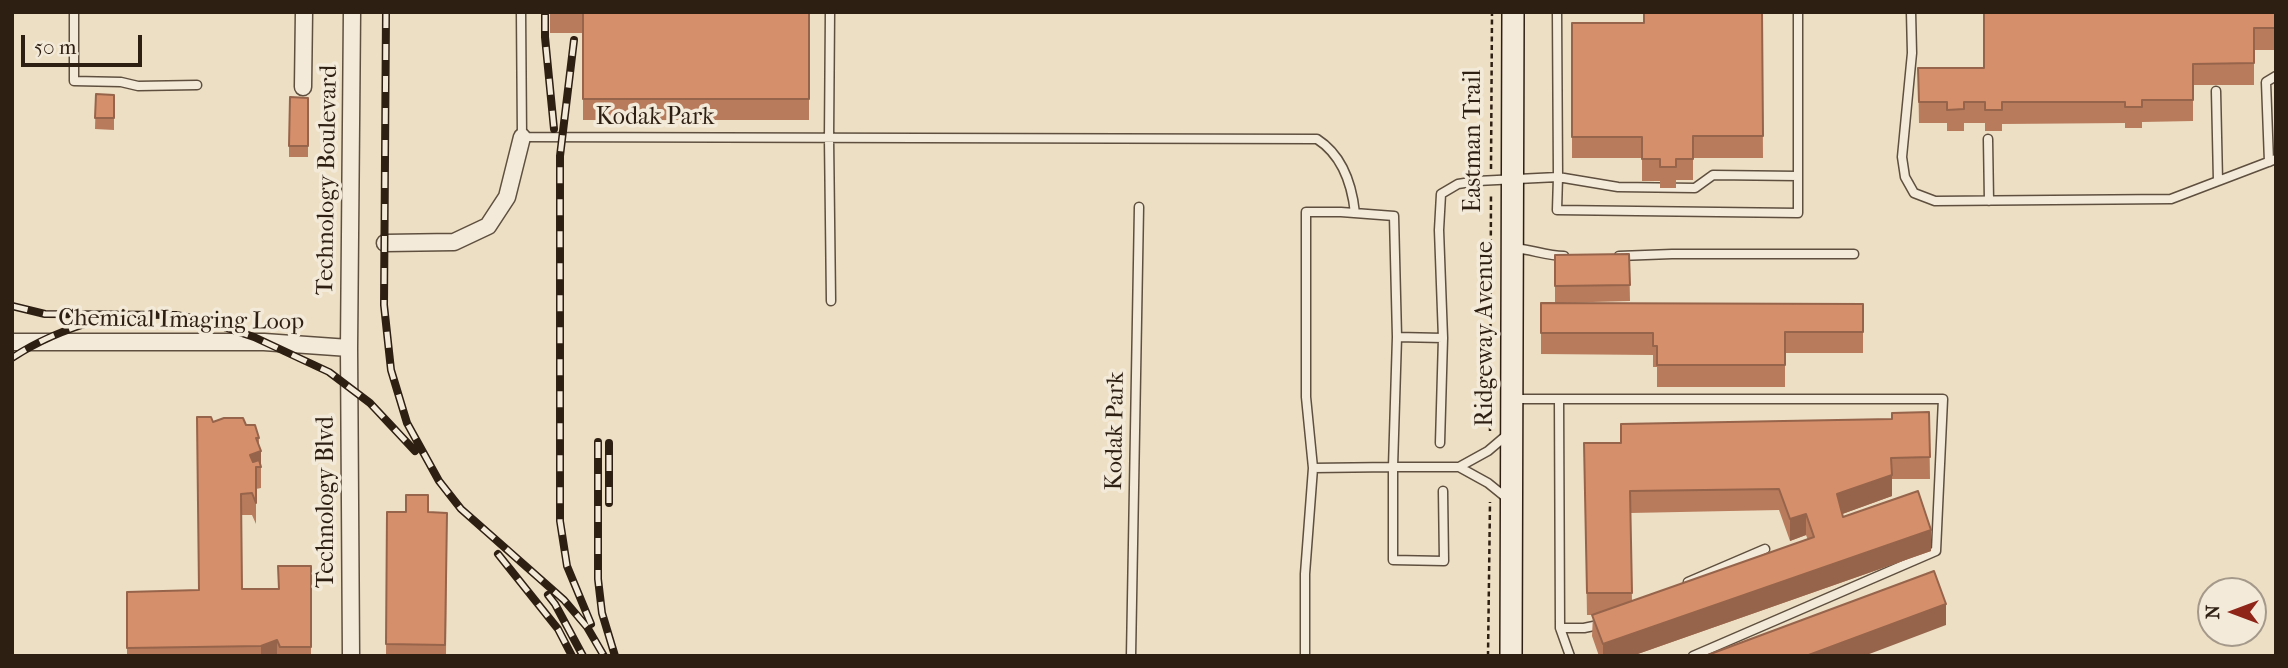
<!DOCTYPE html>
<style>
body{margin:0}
#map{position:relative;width:2288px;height:668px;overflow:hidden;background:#eddfc4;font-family:"IM FELL French Canon",serif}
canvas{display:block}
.frame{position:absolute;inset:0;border:14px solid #2e1f13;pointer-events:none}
.north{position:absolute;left:2197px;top:577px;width:70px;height:70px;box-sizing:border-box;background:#f3ead9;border:2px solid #a4998a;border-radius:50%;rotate:270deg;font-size:19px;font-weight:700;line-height:28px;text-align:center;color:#2e1f13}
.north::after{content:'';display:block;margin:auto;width:24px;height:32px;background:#8f2418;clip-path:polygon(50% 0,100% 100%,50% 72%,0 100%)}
.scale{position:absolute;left:21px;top:35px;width:121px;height:32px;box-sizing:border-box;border:4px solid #2e1f13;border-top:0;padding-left:9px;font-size:21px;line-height:24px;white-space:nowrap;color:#2e1f13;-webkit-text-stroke:5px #f3ead9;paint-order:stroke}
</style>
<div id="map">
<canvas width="2288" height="668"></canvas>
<div class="frame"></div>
<div class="north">N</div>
<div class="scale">50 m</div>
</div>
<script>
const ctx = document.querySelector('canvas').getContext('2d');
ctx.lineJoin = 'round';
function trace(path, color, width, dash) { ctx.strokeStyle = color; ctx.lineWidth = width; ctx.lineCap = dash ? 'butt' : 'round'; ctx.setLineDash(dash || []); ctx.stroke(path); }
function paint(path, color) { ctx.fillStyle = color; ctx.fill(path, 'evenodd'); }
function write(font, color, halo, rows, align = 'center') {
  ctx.font = font + ' "IM FELL French Canon",serif'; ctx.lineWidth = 7; ctx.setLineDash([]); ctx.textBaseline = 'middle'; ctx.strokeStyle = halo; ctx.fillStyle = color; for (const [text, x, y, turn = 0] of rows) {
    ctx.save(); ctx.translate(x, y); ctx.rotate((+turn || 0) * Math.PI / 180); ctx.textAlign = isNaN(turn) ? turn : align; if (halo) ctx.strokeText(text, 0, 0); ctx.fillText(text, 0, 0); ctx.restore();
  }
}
const service = new Path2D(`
 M74,12V81L121,82L138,86L197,85
 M521,12L522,137L1317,139C1342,155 1352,185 1355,213
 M830,12L829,138L831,301
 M1798,12V213L1557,210L1558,177L1618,187L1695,188L1713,175L1798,176
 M1911,12L1912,53L1902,157L1905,177L1914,193L1935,201L2171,199L2276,159
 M2216,91L2218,181
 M1988,139L1989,201
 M2269,162L2266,82L2276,76
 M1513,248C1531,249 1546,256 1564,256
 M1619,256L1672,254H1854
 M1513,399H1943L1936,551L1693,656
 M1559,399L1560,628L1570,656
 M1440,443L1443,338
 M1459,467L1488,451L1508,434
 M1313,468L1306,397V212H1341L1394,216L1397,337
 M1509,500L1488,483L1459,467H1393L1397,337L1443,338L1439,230L1441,194L1458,184L1477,181L1558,177L1557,12
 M1688,582L1765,549
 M1560,628H1584L1603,624
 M1131,656L1139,207
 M1305,656V574L1313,468L1393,467V560L1444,561L1443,491`);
const minor = new Path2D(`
 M303,87L304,12
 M385,243L454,242L488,226L507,197L522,137
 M12,342H264L349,348
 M351,656L349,348L352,12`);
const secondary = new Path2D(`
 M1511,656L1513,12`);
trace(service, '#5e4f3f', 11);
trace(minor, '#5e4f3f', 19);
trace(secondary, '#2e1f13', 24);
trace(new Path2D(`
 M1491,169L1492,12
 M1490,431L1491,193
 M1488,656L1490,502`), '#2e1f13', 2.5, [5, 3.5]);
trace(service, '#f3ead9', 8);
trace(minor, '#f3ead9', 16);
trace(secondary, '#f3ead9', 21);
const rail = new Path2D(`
 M386,12L384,305L391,370L407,423L439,481L461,509L564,600L587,627L604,656
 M545,15V37L554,129
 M574,40L560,156V521L567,566L591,624
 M12,306L45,314L176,315L203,320L254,337L329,372L370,403L415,451
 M12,358C39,340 66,329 98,320
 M598,442V579L602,613L615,656
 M609,503V443
 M498,554L558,629L572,656
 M548,595L555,604L583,656`);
trace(rail, '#2e1f13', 8);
trace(rail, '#f3ead9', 5, [16]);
paint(new Path2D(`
 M550,12H809V120H583V33H550Z
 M1762,12L1763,158H1693V180H1676V188H1660V181H1642V158H1572V23H1644Z
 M2276,12V50H2254V85H2193V121L2142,122V128H2125V123L2002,124V131H1985V123H1964V131H1947V123H1919L1918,68H1984Z
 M96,94L114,95V130L95,129Z
 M308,98V157H289V146Z
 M1629,254L1630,301L1555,303V255Z
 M1541,303L1863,304V353H1785V387H1657V367H1653V355L1541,354Z
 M1929,412L1930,479H1892V496L1842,514L1843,517L1931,551L1632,656H1599L1592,636L1593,615H1587L1584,443H1621L1892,419ZM1779,510L1790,541L1806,535L1808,540L1632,601L1630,513Z
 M213,422L246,425L259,438V446L261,451V488L256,489V524L252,515H242V589H278L311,566V656H127V592L198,590Z
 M387,512L447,513L446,656H386Z`), '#b87b5c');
paint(new Path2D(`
 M261,451V467H256L250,455Z
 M1892,475V496L1837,516V494Z
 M1806,514V535L1790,541V519Z
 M1931,530V551L1632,656H1603V644Z
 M1946,604V625L1864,656H1806Z
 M277,640V656H261V646Z`), '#96644b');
const building = new Path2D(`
 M583,12H809V99H583Z
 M1644,12H1762L1763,136H1693V159H1676V167H1660V159H1642V137H1572V23H1644Z
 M1984,12H2276V28H2254V63L2193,64V100H2142V107H2125V102H2002V110H1985V102H1964V109L1947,110V102H1919L1918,68H1984Z
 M96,94L114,95V118H95Z
 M290,97L308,98V146H289Z
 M1629,254L1630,285L1555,286V255Z
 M1541,303L1863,304V332H1785V365H1657V346H1653V333H1541Z
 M1929,412L1930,457L1891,458L1892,475L1837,494L1843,517L1918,491L1931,530L1603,644L1592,615L1814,537L1806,514L1790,519L1779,489L1630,491L1632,593H1587L1584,443H1621V424L1892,419V413Z
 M197,417H211L213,422L224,418H243L246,425H255L259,438H256L261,451L250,455L253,462L259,460L261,467H256V503L252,493L241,494L242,589H279L278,566H311V647H280L277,640L261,646L127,648V592L199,590Z
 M406,495H428V512L447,513L445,645L386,644L387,512H406Z
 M1934,571L1946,604L1806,656H1705Z`);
paint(building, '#d68f6b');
trace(building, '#96644b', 2);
write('24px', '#2e1f13', '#f3ead9', [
 ["Kodak Park",655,118],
 ["Eastman Trail",1474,141,-90],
 ["Technology Boulevard",328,180,-89],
 ["Chemical Imaging Loop",181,321,1],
 ["Ridgeway Avenue",1486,334,-90],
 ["Kodak Park",1116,431,-89],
 ["Technology Blvd",327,502,-90]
]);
</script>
